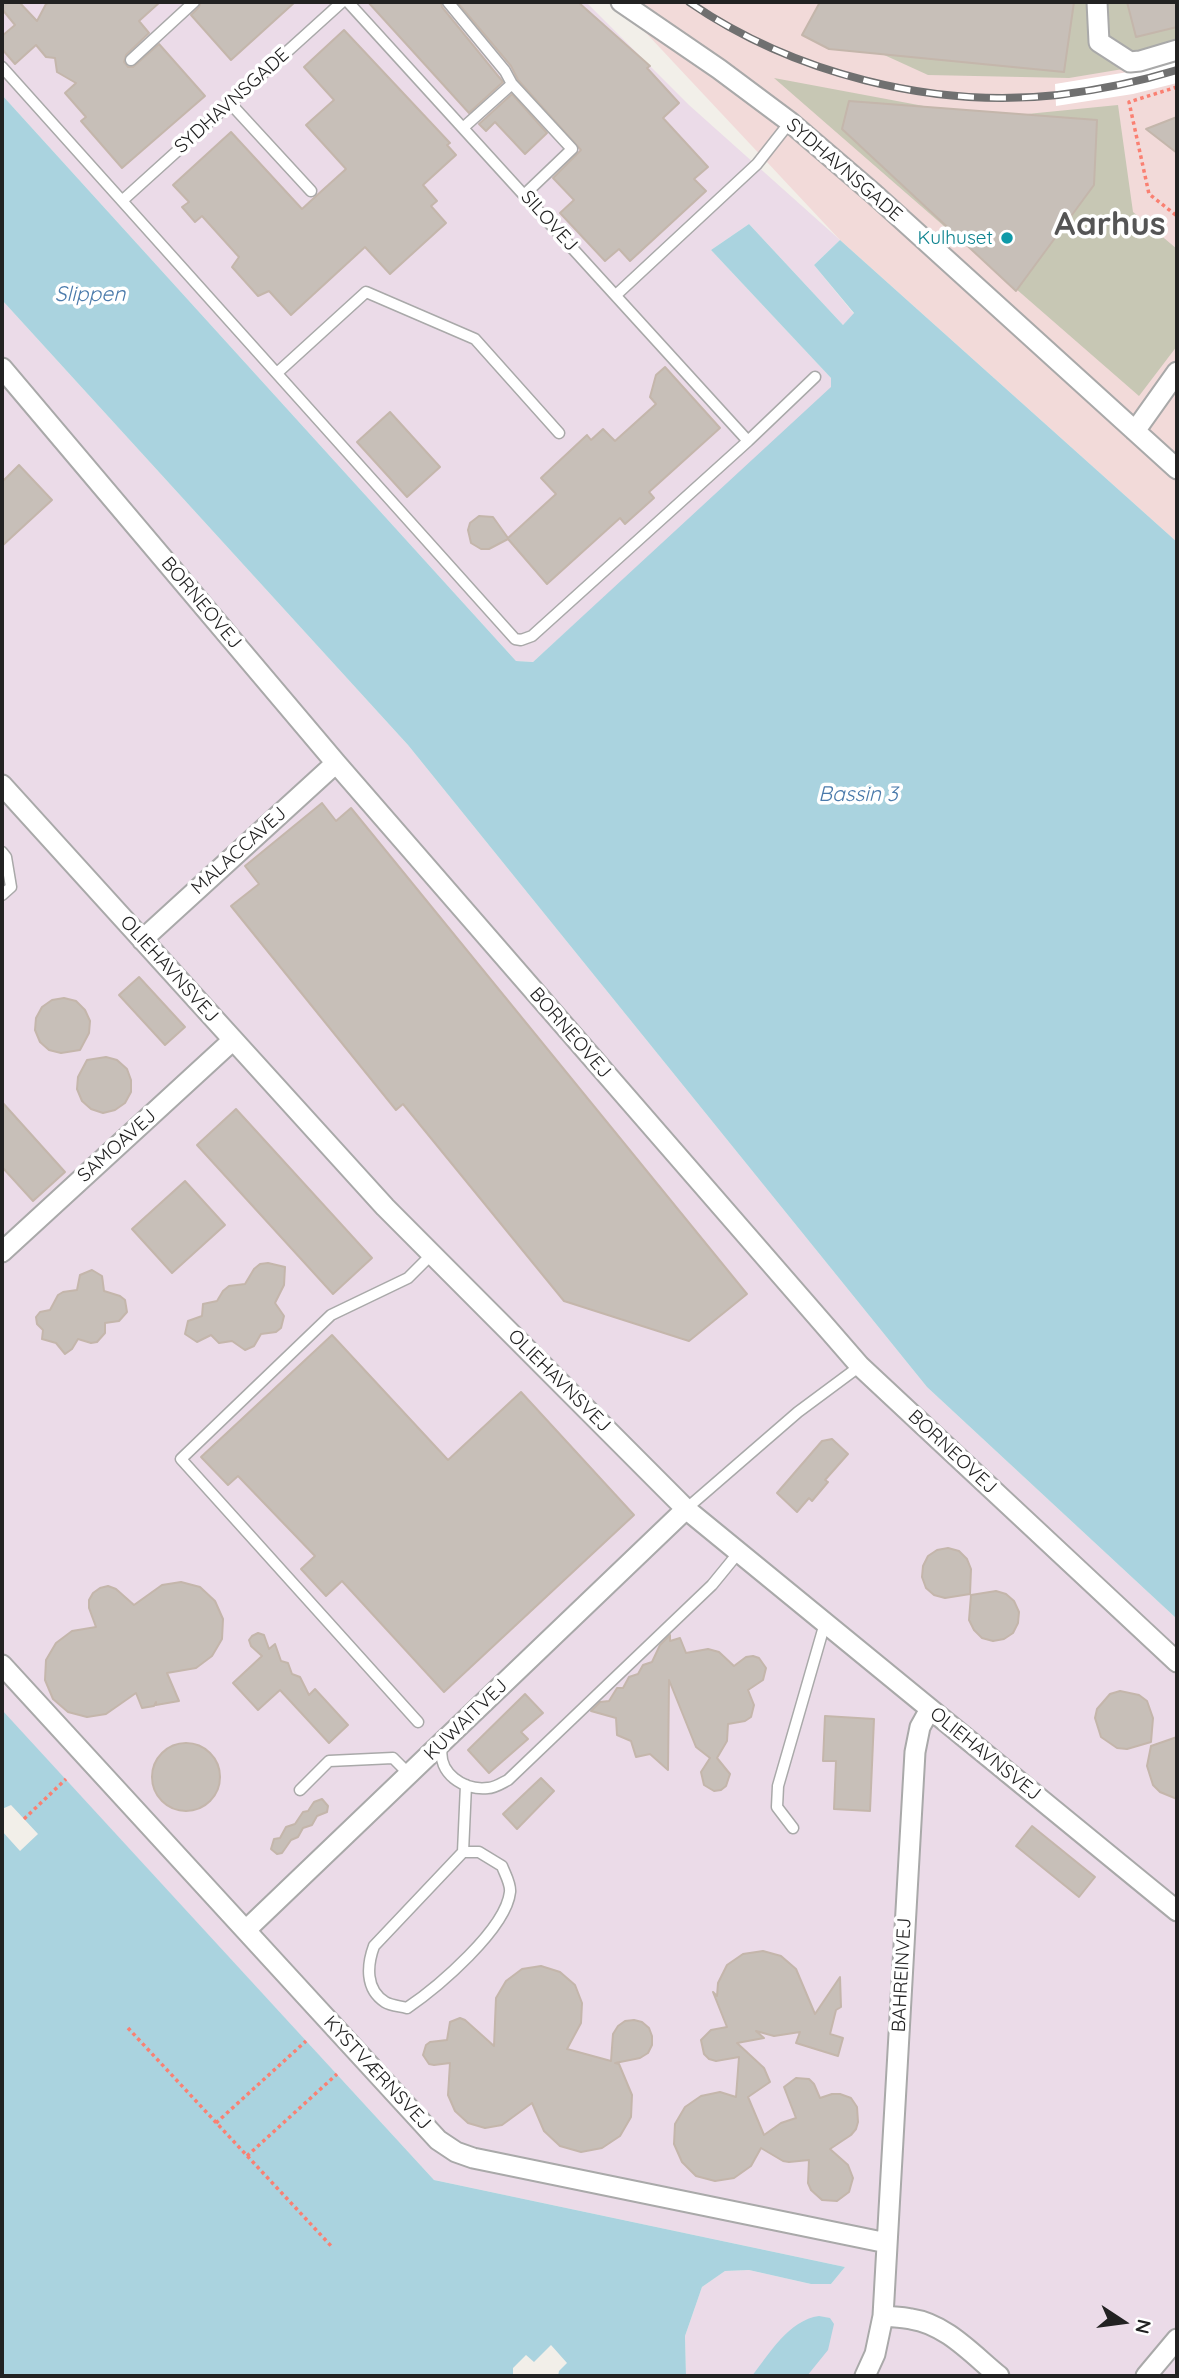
<!DOCTYPE html>
<meta charset="utf-8">
<style>
body{margin:0}
#map{position:relative;width:1179px;height:2378px;overflow:hidden;background:#f2efe9;font-family:Quicksand,sans-serif}
canvas{display:block}
.frame{position:absolute;inset:0;border:4px solid #222;pointer-events:none}
.north{position:absolute;left:1088px;top:2287px;width:70px;height:70px;-webkit-text-stroke:5px #fff;paint-order:stroke;rotate:103deg;font-size:19px;font-weight:700;line-height:28px;text-align:center;color:#222}
.north::after{content:'';display:block;margin:auto;width:24px;height:32px;background:#222;clip-path:polygon(50% 0,100% 100%,50% 72%,0 100%)}
</style>
<div id="map">
<canvas width="1179" height="2378"></canvas>
<div class="frame"></div>
<div class="north">N</div>
</div>
<script>
const ctx = document.querySelector('canvas').getContext('2d');
ctx.lineJoin = 'round';
function paint(path, color) { ctx.fillStyle = color; ctx.fill(path, 'evenodd'); }
function trace(path, color, width, dash) { ctx.strokeStyle = color; ctx.lineWidth = width; ctx.lineCap = dash ? 'butt' : 'round'; ctx.setLineDash(dash || []); ctx.stroke(path); }
function write(font, color, halo, rows, align = 'center') {
  ctx.font = font + ' Quicksand,sans-serif'; ctx.lineWidth = 7; ctx.setLineDash([]); ctx.textBaseline = 'middle'; ctx.strokeStyle = halo; ctx.fillStyle = color; for (const [text, x, y, turn = 0] of rows) {
    ctx.save(); ctx.translate(x, y); ctx.rotate((+turn || 0) * Math.PI / 180); ctx.textAlign = isNaN(turn) ? turn : align; if (halo) ctx.strokeText(text, 0, 0); ctx.fillText(text, 0, 0); ctx.restore();
  }
}
paint(new Path2D(`
 M617,2H1177V542L840,240Z`), '#f2dad9');
paint(new Path2D(`
 M2,2H586L689,105L840,240L814,265L854,314L843,325L749,224L711,250L832,379L831,392L533,662L516,661L2,95Z
 M2,300L408,745L927,1387L1177,1619V2376H686L685,2336L702,2287L725,2271L749,2270L811,2284H831L845,2267L434,2180L2,1711Z`), '#ebdbe8');
paint(new Path2D(`
 M823,2H1177V54L1135,67L1069,78L928,75L812,22Z
 M774,78L929,107L1017,115L1118,105L1133,212L1177,249V346L1139,396Z`), '#c7c7b4');
paint(new Path2D(`
 M2,95L516,661L533,662L831,387V378L711,250L749,224L843,325L854,313L814,265L840,240L1177,542V1619L927,1387L408,745L2,300Z
 M2,1710L434,2180L845,2267L831,2284H811L749,2270L725,2271L702,2287L685,2336L686,2376H558L559,2371L567,2363L551,2345L534,2362L526,2355L513,2368V2376H2V1831L20,1851L38,1834L11,1805L2,1809Z
 M819,2316L830,2318L834,2324L828,2350L807,2376H752C769,2354 789,2320 819,2316Z`), '#aad3df');
paint(new Path2D(`
 M1177,58V83L1133,94L1056,106L1055,84L1128,72Z`), '#fff');
const building = new Path2D(`
 M2,2H19L37,21L46,4L50,2H160L139,21L149,33L126,55L124,62L128,67H133L159,44L205,96L122,168L81,121L86,117L65,93L76,83L57,72L55,58L46,57L36,45L15,64L2,49V36L15,25L2,9Z
 M201,2H295L231,60L191,15L199,7Z
 M368,2H441L442,7L503,82L469,113Z
 M457,2H578L650,66L647,68L679,103L663,118L708,167L694,179L706,191L630,261L619,249L605,261L560,213L574,200L553,178L581,150L518,80L511,66Z
 M820,2H1074L1064,72L829,49L802,35Z
 M1127,2H1177V27L1136,37Z
 M344,30L450,143L447,145L456,155L423,185L437,201L431,206L446,223L390,274L365,247L291,315L269,291L258,296L232,267L239,257L202,216L195,222L182,207L189,202L173,185L231,132L302,209L315,197L346,169L306,125L334,100L304,67Z
 M512,94L547,133L525,154L495,122L486,131L479,124Z
 M849,101L1097,120L1094,185L1016,291L842,129Z
 M1177,117V153L1146,129Z
 M665,367L720,428L649,492L654,498L625,524L620,518L547,584L508,539L489,549H481L471,543L468,530L470,523L479,516L493,517L508,538L556,494L541,478L587,435L591,440L603,429L615,441L656,404L650,397L656,375Z
 M390,412L440,467L407,497L357,442Z
 M19,465L52,500L2,546V482Z
 M322,803L336,821L351,808L747,1294L689,1341L564,1301L403,1104L396,1110L231,906L259,884L245,866Z
 M139,977L185,1027L165,1045L119,995Z
 M64,998L76,1001L85,1010L90,1021L89,1033L80,1050L61,1053L49,1050L40,1042L35,1030L36,1018L42,1007L52,1000Z
 M106,1057L117,1060L127,1069L131,1080V1092L125,1103L115,1110L103,1113L91,1109L82,1101L77,1089L78,1077L87,1060Z
 M2,1102L65,1172L33,1201L2,1167Z
 M236,1109L372,1258L333,1294L197,1145Z
 M185,1181L225,1225L172,1273L132,1229Z
 M268,1263L285,1267L284,1285L275,1303L284,1316L281,1328L276,1332L261,1334L254,1346L245,1350L232,1341L219,1343L211,1335L197,1342L185,1334L188,1321L202,1316L203,1304L217,1301L223,1291L229,1286L245,1284L254,1269L260,1264Z
 M92,1270L102,1276L104,1291L120,1296L125,1300L127,1312L119,1321L105,1323V1333L97,1342L91,1343L78,1339L72,1349L65,1354L56,1343L42,1339L43,1330L37,1324L36,1317L40,1312L50,1310L58,1295L63,1292L77,1290L80,1275Z
 M332,1335L448,1460L521,1392L634,1515L444,1692L342,1581L326,1596L301,1569L315,1556L238,1476L228,1485L201,1457Z
 M832,1439L848,1454L825,1480L828,1482L812,1501L809,1498L797,1512L777,1493L822,1441Z
 M948,1548L959,1551L967,1559L971,1569L970,1594L945,1598L934,1595L926,1588L922,1577L923,1566L928,1556L937,1550Z
 M181,1582L200,1587L215,1601L223,1619L222,1639L212,1656L196,1668L167,1673L179,1701L156,1705V1702L154,1706L142,1708L136,1693L106,1714L87,1717L68,1712L53,1699L45,1680L46,1660L56,1643L72,1631L96,1627L89,1608V1600L93,1593L100,1588L108,1586L116,1589L134,1605L162,1585Z
 M996,1591L1006,1594L1014,1601L1019,1612L1018,1623L1013,1633L1004,1639L993,1641L982,1638L974,1630L969,1620L971,1595Z
 M258,1633L264,1635L269,1649L275,1644L281,1661L288,1663L292,1674L300,1677L309,1695L315,1689L348,1725L329,1743L280,1690L258,1710L233,1683L262,1656L251,1646L249,1640L252,1636Z
 M670,1635V1641L680,1638L686,1653L708,1649L719,1652L734,1666L746,1657L753,1656L759,1658L766,1668L763,1680L748,1690L754,1705L751,1717L745,1721L728,1724L727,1741L717,1758L730,1774L726,1786L721,1790L714,1791L704,1785L701,1772L710,1758L696,1747L669,1680L668,1770L650,1754L636,1757L631,1741L617,1735L616,1718L591,1711L600,1702L609,1701L617,1688H623L629,1677L638,1674L643,1665L652,1662L660,1645Z
 M1120,1691L1139,1695L1147,1701L1153,1718L1151,1742L1127,1749L1117,1748L1101,1737L1095,1718L1097,1709L1110,1694Z
 M525,1694L543,1713L521,1732L528,1739L489,1773L468,1750Z
 M825,1716L874,1719L870,1811L834,1809L836,1761H823Z
 M1177,1737V1799L1160,1792L1153,1785L1147,1766L1151,1746Z
 M152 1777a34 34 0 1 1 68 0a34 34 0 1 1-68 0Z
 M541,1778L554,1791L517,1829L503,1814Z
 M322,1799L328,1806L327,1812L317,1816L312,1825L303,1828L298,1837L291,1840L282,1853L277,1854L271,1849L274,1839L280,1838L286,1827L295,1824L303,1812L308,1811L314,1802Z
 M1032,1826L1095,1877L1079,1897L1016,1846Z
 M763,1951L781,1956L796,1969L815,2014L840,1977L841,2007L836,2010L830,2034L843,2038L838,2056L796,2043L800,2032L774,2036L756,2031L764,2038L737,2043L764,2068L770,2082L748,2097L764,2135L781,2123L796,2118L784,2087L796,2078L809,2079L814,2084L820,2098L832,2094H840L851,2098L857,2107L858,2122L856,2129L851,2135L830,2149L848,2165L853,2178L849,2192L837,2201L822,2200L811,2190L808,2183L809,2160L789,2162L783,2161L761,2148L751,2166L734,2178L715,2181L696,2176L682,2162L674,2144L675,2124L685,2107L701,2096L720,2092L736,2097L739,2057L716,2061L709,2059L704,2054L701,2040L711,2030L727,2027L713,1992L717,1996L718,1983L727,1965L743,1954Z
 M541,1966L560,1972L575,1985L582,2003L581,2023L567,2049L611,2061L613,2034L618,2026L625,2021L634,2020L642,2022L649,2028L652,2036V2045L648,2053L640,2058L615,2063L619,2064L632,2095L631,2117L620,2136L602,2148L581,2152L560,2146L544,2131L532,2103L502,2125L485,2128L468,2123L455,2111L448,2095L450,2063L434,2065L429,2064L423,2055L426,2045L430,2042L447,2040L450,2022L460,2018L465,2020L494,2046L496,1998L506,1981L522,1969Z`);
paint(building, '#c7bfb8');
trace(building, '#c4b6ab', 2);
const lane = new Path2D(`
 M348,2L748,441
 M448,2L505,71L512,84L572,149L525,194
 M131,60L194,2
 M2,67L515,639L521,640L532,636L748,441L815,377
 M230,103L311,191
 M464,127L512,84
 M123,200L342,2
 M616,295L757,164L790,122
 M277,373L366,292L475,339L559,433
 M2,852L6,857L11,887L2,895
 M686,1509L798,1412L860,1366
 M418,1722L181,1459L331,1315L408,1278L432,1254
 M442,1747C437,1773 464,1791 488,1788C495,1788 502,1783 508,1780L712,1585L739,1552
 M300,1790L329,1761L393,1758L409,1774
 M793,1828L777,1807L778,1786L825,1623
 M463,1852H479L502,1866C505,1874 511,1884 510,1892C506,1929 438,1987 407,2008C401,2006 391,2006 385,2002C365,1989 367,1965 374,1946L463,1852L466,1785`);
const street = new Path2D(`
 M621,2L719,69L790,122L874,194L1177,469
 M1097,2L1099,42L1130,62L1140,61L1177,50
 M2,368L336,763L860,1366L1177,1662
 M1135,431L1177,372
 M2,785L385,1207L686,1509L1177,1911
 M142,940L336,763
 M2,1252L233,1040
 M2,1665L438,2140L456,2152L473,2158L887,2243
 M246,1930L686,1509
 M883,2316C892,2317 902,2317 911,2319C946,2324 973,2355 999,2376
 M865,2376L875,2354L883,2316L915,1752L920,1727L930,1709
 M1146,2376L1177,2339`);
trace(lane, '#a9a9a9', 13);
trace(street, '#a9a9a9', 23);
trace(new Path2D(`
 M1177,87L1129,102L1149,194L1177,216
 M24,1819L66,1779
 M128,2028L333,2248
 M216,2123L306,2041
 M247,2156L337,2074`), '#fa8072', 3.5, [3.5, 3.5]);
trace(lane, '#fff', 10);
trace(street, '#fff', 19);
const rail = new Path2D(`
 M689,2C792,73 933,109 1058,95C1098,90 1138,82 1177,70`);
trace(rail, '#707070', 8);
trace(rail, '#fff', 5, [16]);
for (const [x, y, r, color] of [
 [1007,238,7,"#0f9aa8"]
]) { const dot = new Path2D(); dot.arc(x, y, r, 0, 2 * Math.PI); ctx.fillStyle = color; ctx.fill(dot); trace(dot, '#fff', 2.5); }
write('19px', '#222', '#fff', [
 ["SYDHAVNSGADE",232,101,-42],
 ["SYDHAVNSGADE",844,170,41],
 ["SILOVEJ",549,221,48],
 ["BORNEOVEJ",201,603,50],
 ["MALACCAVEJ",239,851,-42],
 ["OLIEHAVNSVEJ",169,969,48],
 ["BORNEOVEJ",570,1033,49],
 ["SAMOAVEJ",117,1146,-42],
 ["OLIEHAVNSVEJ",559,1381,45],
 ["BORNEOVEJ",952,1452,43],
 ["KUWAITVEJ",466,1720,-44],
 ["OLIEHAVNSVEJ",985,1754,39],
 ["BAHREINVEJ",902,1975,-87],
 ["KYSTVÆRNSVEJ",377,2073,47]
]);
write('19px', '#0d838f', '#fff', [
 ["Kulhuset",993,238]
], 'right');
write('italic 21px', '#4a7aab', '#fff', [
 ["Slippen",90,295],
 ["Bassin 3",858,795]
]);
write('bold 33px', '#555', '#fff', [
 ["Aarhus",1110,225]
]);
</script>
